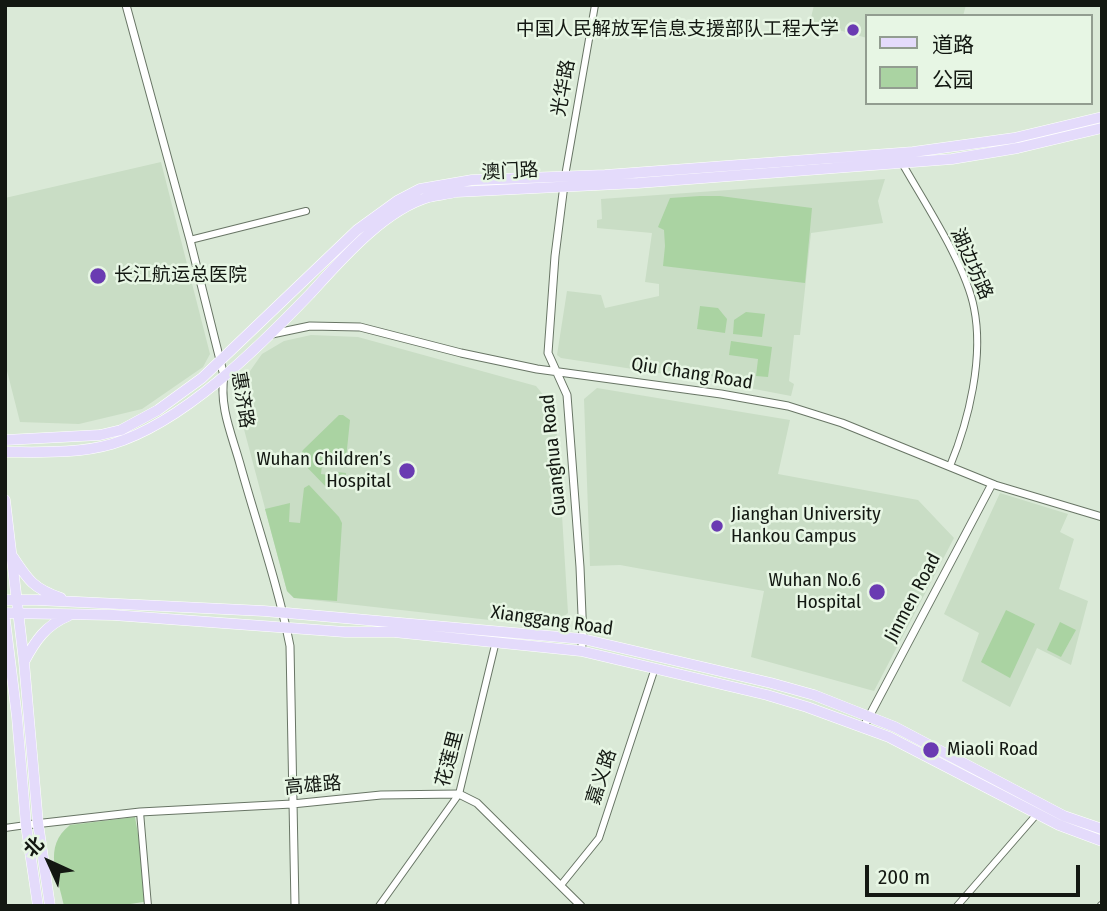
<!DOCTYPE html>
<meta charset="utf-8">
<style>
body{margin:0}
#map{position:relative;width:1107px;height:911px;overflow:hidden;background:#dae9d7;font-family:"Fira Sans Condensed","Noto Sans SC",sans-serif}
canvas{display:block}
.frame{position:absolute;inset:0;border:7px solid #131812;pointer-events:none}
.legend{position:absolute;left:865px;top:14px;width:228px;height:91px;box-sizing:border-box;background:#e7f6e4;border:2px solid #929d90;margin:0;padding:9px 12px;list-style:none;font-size:21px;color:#131812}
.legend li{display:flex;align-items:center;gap:14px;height:35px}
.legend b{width:35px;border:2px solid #929d90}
.north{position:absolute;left:14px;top:827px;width:70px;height:70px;-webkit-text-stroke:5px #e7f6e4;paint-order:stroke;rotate:315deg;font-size:19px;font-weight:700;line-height:28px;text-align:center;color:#131812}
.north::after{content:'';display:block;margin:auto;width:24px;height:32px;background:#131812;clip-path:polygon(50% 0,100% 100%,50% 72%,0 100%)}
.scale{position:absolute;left:865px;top:865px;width:215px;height:32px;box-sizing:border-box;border:4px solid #131812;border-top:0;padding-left:9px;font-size:21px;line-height:24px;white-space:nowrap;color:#131812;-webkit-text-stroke:5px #e7f6e4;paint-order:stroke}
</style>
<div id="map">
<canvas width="1107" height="911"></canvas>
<div class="frame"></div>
<ul class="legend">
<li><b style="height:9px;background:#e4dbfb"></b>道路</li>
<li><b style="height:19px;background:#aad3a2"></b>公园</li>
</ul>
<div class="north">北</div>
<div class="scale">200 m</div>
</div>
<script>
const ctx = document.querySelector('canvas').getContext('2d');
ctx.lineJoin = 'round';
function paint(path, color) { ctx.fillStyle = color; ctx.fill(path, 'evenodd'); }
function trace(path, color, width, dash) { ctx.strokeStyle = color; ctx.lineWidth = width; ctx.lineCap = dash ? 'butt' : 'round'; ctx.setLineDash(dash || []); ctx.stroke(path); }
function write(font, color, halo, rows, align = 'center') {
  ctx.font = font + ' "Fira Sans Condensed","Noto Sans SC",sans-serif'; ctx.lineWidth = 5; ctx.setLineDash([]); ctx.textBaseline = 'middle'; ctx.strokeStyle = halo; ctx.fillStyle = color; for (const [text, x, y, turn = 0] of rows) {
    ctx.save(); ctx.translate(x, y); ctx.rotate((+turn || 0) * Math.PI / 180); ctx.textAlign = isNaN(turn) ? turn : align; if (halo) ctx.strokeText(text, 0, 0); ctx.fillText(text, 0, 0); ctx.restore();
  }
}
paint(new Path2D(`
 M814,5H966L963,16H867V38L810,22Z
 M161,162L210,354L203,367L142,409L79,424L20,422L5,363V198Z
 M885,179L878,201L883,223L811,233L800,335H794L789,381L794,384L791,396L744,387L733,380L705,375L698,379L561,358L557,355L567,291L601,295L605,308L659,296V284L645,282L652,233L597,228V220L602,219L601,199Z
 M311,335L358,337L536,386L550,403L557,433L568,613L552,627L294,598L287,591L237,403L243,381L262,354L284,341Z
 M597,388L790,420L778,474L918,500L954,538L874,691L751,657L764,591L620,565L590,566L584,399Z
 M1000,493L1068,514L1060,532L1074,539L1059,589L1088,601L1071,665L1037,648L1010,707L962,681L979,633L944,614Z`), '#c9ddc5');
paint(new Path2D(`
 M700,196H720L812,208L805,283L663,266L665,246L664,230L658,227L670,198Z
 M700,306L718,308L727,319L725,333L697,329Z
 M746,312L765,314L762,337L733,334L734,320Z
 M731,341L772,347L768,377L756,376L758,359L729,355Z
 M339,415H343L350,420L346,459L323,456L321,474L336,476L337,472L346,473L345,484L342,487L329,490L302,462L300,456L303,450Z
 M309,485L339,517L342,523L337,601L294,598L287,591L265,509L290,503L289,522L300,523L304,488Z
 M1006,610L1035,624L1010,678L981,662Z
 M1060,622L1076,630L1061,657L1047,650Z
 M135,817L150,901L117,906H64C58,876 42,847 70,825Z`), '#aad3a2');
const minor = new Path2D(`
 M902,163C924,202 966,265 974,308C984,357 969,420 950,466
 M565,176L595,5
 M190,240L306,211
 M140,812L148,906
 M5,828L26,825
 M561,885L599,838L655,668
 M379,906L459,794L496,641
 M957,906L1037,814`);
const tertiary = new Path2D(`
 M126,5L190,240L224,376C219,407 232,435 240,464C257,525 278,585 290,646L295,906
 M564,185L555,256L548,353L567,395L580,567L583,639L581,651
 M272,334L310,326L360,327L461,353L537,369L721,394L788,406L842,423L995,485L1102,517
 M863,728L992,484
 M26,825L140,812L292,804L381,795L459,794L477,803L581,906
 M1101,906L1102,905`);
const primary = new Path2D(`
 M5,440L100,435L121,430L158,410L202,378L357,230L397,201L420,189L472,180L605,175L913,152L1014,138L1102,117
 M5,452C40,452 78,454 112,444C183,423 259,347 310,294C341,260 384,210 429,197C438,195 447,194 456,192L638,183L952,159L1018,148L1102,128
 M5,500L24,662L38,823L50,906
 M13,557C28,580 34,589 61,598
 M5,600H37L264,611L583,639L771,683L814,695L895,727L1064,816L1102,829
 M5,613L113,615L345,632H394L581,651L767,695L807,707L889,737L1059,825L1102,841
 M5,620L17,717L26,825L38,906
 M24,662C35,641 46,625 68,616`);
trace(minor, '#687565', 8);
trace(tertiary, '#687565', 9);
trace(primary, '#fff', 11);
trace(minor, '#fff', 6);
trace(tertiary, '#fff', 7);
trace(primary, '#e4dbfb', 10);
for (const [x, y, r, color] of [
 [853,30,7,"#6a3bb2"],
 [98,276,9,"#6a3bb2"],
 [407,471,9,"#6a3bb2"],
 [717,526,7,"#6a3bb2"],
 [877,592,9,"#6a3bb2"],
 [931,750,9,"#6a3bb2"]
]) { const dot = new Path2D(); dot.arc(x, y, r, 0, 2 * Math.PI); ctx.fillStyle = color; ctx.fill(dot); trace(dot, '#e7f6e4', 2.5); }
write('19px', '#131812', '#e7f6e4', [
 ["中国人民解放军信息支援部队工程大学",839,30],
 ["长江航运总医院",114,276,"left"],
 ["Wuhan Children’s",391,460],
 ["Hospital",391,482],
 ["Jianghan University",731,515,"left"],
 ["Hankou Campus",731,537,"left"],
 ["Wuhan No.6",861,581],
 ["Hospital",861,603],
 ["Miaoli Road",947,750,"left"]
], 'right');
write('19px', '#131812', '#e7f6e4', [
 ["光华路",564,88,-80],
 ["澳门路",510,172,-3],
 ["湖边坊路",971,264,66],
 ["Qiu Chang Road",692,374,9],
 ["惠济路",242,400,81],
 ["Guanghua Road",554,455,-96],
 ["Jinmen Road",913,598,-62],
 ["Xianggang Road",552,621,8],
 ["花莲里",450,759,-75],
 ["嘉义路",602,777,-72],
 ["高雄路",313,786,-5]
]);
</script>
